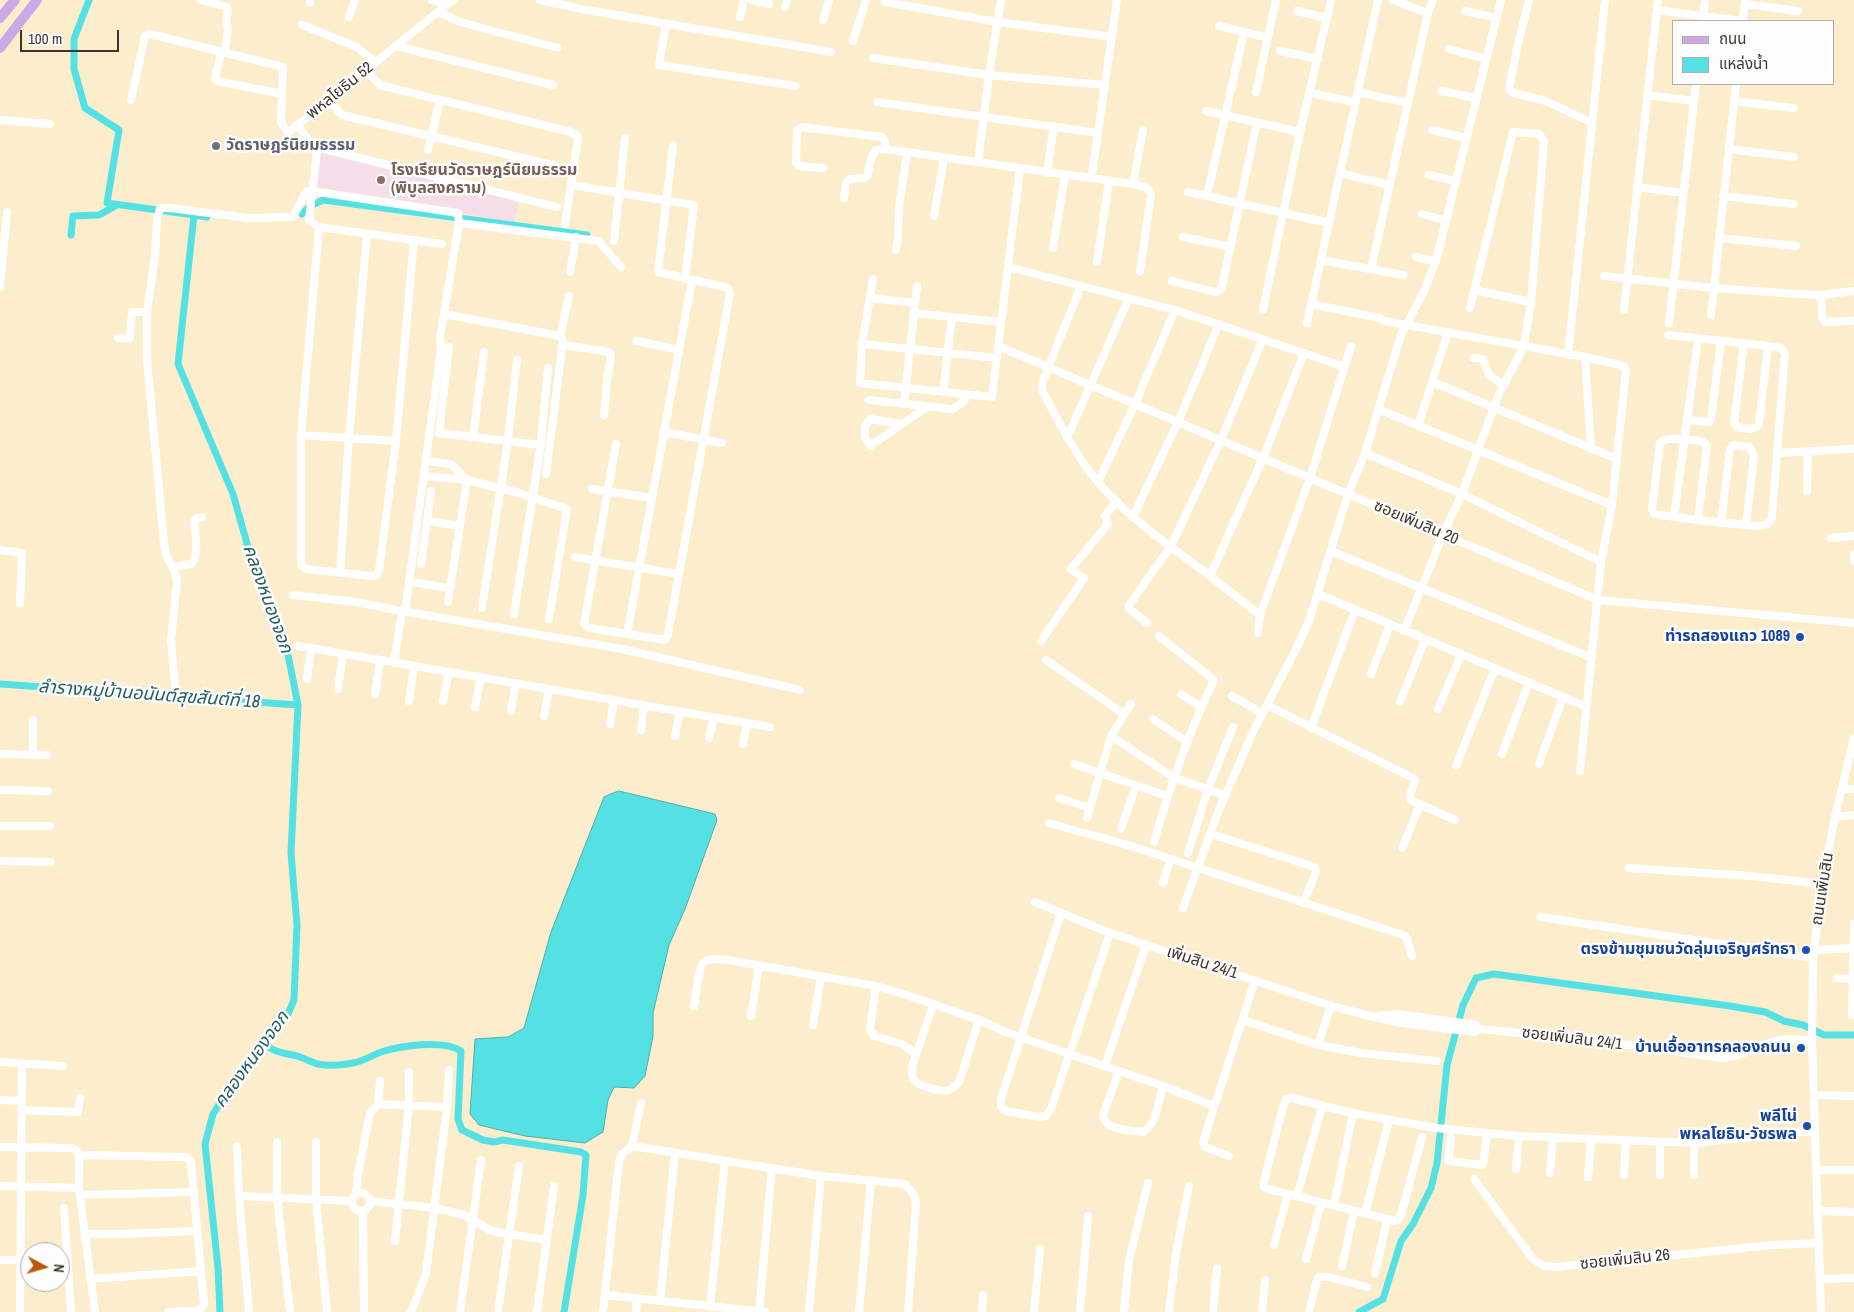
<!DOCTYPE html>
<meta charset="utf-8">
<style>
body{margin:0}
#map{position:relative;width:1854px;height:1312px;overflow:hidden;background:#fceecc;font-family:"Archivo Narrow","Noto Sans Thai",sans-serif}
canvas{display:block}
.legend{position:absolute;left:1672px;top:20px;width:162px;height:65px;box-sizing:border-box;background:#fdfdfd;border:1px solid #b0aea9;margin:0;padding:6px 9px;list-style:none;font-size:15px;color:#3d372a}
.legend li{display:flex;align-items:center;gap:10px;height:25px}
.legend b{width:25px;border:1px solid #b0aea9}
.north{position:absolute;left:20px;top:1242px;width:50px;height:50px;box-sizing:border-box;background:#fdfdfd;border:1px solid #b0aea9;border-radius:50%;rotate:96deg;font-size:14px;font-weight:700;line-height:20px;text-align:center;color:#3d372a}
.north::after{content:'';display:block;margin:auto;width:18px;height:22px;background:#b75908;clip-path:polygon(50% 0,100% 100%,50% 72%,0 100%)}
.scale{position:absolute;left:20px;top:30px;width:99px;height:22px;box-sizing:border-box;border:2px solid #3d372a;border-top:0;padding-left:6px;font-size:15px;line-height:18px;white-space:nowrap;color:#3d372a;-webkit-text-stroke:4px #fdfdfd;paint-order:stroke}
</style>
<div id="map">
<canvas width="1854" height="1312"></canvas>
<ul class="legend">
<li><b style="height:6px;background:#cba8e6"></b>ถนน</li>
<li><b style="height:14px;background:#55e1e4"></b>แหล่งน้ำ</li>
</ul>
<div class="north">N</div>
<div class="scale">100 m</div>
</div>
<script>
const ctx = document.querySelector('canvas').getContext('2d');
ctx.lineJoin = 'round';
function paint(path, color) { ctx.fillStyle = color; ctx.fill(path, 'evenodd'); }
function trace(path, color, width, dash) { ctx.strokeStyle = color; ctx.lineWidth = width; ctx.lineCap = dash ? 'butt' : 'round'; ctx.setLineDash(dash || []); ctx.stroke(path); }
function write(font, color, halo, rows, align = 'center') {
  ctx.font = font + ' "Archivo Narrow","Noto Sans Thai",sans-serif'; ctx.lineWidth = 5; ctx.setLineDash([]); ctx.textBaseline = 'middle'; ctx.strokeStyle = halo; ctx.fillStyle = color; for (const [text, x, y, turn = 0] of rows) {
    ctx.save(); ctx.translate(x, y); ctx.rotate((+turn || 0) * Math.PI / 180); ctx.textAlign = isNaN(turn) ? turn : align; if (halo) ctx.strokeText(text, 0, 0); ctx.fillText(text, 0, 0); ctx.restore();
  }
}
paint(new Path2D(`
 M321,150L519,200L514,223L405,202L317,187Z`), '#f6dee9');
const water = new Path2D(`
 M619,791L715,814L717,820L685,909L669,945L653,1013V1036L645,1076L634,1088L614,1087L608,1100L603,1132L585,1143L525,1136L479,1125L470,1114L475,1039L508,1037L524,1028L551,932L604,797Z`);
paint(water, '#55e1e4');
trace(water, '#4eaeac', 1);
trace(new Path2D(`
 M89,0L74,39V69L85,108L119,130L107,203L194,215L178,364L233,494L248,547L286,645L298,705L291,853L297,925L294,1000L287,1016L239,1074L213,1114L205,1144L218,1268L220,1312
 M302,214C308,206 314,204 323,200L587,235
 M194,215L207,217
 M71,235L73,216L99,215L117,205
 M0,684L298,705
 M265,1044C274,1053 285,1053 297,1056C304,1058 311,1062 318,1064C328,1066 343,1065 353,1063C361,1062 373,1055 381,1052C400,1046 443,1039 461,1051L458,1119L462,1130L483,1140L494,1142L503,1140L581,1152L586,1155L583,1195L564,1312
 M1359,1312L1383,1299L1401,1241L1413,1224L1431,1188L1437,1163L1447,1065L1463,1005L1476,978L1494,974L1730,1006L1765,1012L1784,1021L1803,1025L1824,1035H1854`), '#55e1e4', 7);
trace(new Path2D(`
 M201,0L227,7L228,10L226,22L228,29L225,53
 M432,0L447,5
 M540,0L581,9L831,52
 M752,0L769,4
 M1393,0L1428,13
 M1529,0L1517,48L1509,90L1514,93L1546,101L1592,123
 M885,2L998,22L1112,37
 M310,3V0
 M1745,4L1798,11
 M785,7L787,0
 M1657,10L1741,21
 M1297,11L1327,18
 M1465,11L1497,18
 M438,12L460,22L558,48
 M349,17L355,0
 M740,17L744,0
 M1703,19L1705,0
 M823,20L829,0
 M1743,21L1745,0
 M666,23L659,65L795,86
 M302,25L357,47L375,62
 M1219,26L1261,36
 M853,41L866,0
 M396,46L553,85
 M1449,49L1486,59
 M1280,51L1318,59
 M221,52L215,79L217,81L282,94
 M873,58L989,75L1105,85
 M366,70L380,85L571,132L577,135L578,138L565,224
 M1441,91L1476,98
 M1256,92L1276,0
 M1357,92L1408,103
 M1310,93L1355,102
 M1647,95L1694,101
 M131,100L145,36L150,34L283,67L281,122L288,133L453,0
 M329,100L342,115L573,170
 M1734,101L1793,108
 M877,102L1098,133
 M1206,111L1300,132
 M0,120L50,124
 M297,125L317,151L309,220L319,227L442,244
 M1432,130L1466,138
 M316,147L557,207
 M1729,149L1794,157
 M428,150L440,100
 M978,162L989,75L1001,0
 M823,168L799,166L796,162L797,131L801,127L882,137L885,141V149
 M1047,173L1054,126
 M1340,173L1390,185
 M1092,174L1117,0
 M1429,175L1455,181
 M1133,184L1143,130
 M571,185L694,205L685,279
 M1637,187L1683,193
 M1188,192L1329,223
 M1207,196L1244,32
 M1723,196L1793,204
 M844,198L846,183L850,179L864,178L868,175C869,166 870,158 876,150L885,149L1133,184L1145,187L1150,191L1151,195L1140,271
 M1422,214L1445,220
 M934,216L944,158
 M319,227L301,435V562L302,566L306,569L371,576L376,575L379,571L396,441L414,240
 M1183,237L1231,247
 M1719,238L1796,246
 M614,241L625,138
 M1053,248L1065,175
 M896,250L898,239L899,207L907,153
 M1416,257L1436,261
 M1321,260L1403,275
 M1097,262L1109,181
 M1008,267L1175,310L1345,367
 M1371,269L1428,13L1433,0
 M570,272L576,237
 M1604,276L1713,288L1798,294L1821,295L1854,291
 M873,279L862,344L860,383L992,397L1020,168
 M1172,281L1214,292L1219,291L1222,286L1257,122
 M1081,286L1042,383V390C1059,422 1075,455 1098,482C1129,519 1172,547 1210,576
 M0,287L7,212
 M1474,290L1531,302
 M1821,295L1822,318L1825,322L1854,321
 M871,298L914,303
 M1311,304L1380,318
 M1624,309L1658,0
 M1263,310L1300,132L1331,0
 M913,313L1001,322
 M444,314L560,336L563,341L546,474
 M1711,315L1736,84
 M1384,321L1585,357L1624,366L1626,370L1612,505L1601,562L1580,771
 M1307,323L1378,0
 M1669,323L1696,84
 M1668,335L1768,346L1781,348L1785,353L1772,517C1771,521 1769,524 1764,525C1756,527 1745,525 1737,524C1709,522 1682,518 1654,514L1652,510L1660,443C1666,436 1698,439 1706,444L1707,446L1698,520
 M560,336L569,296
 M118,338L129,339L130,338L132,312H147
 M637,341L679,350
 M1744,343L1734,423L1737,427L1750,429L1757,427L1759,424L1768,346
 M862,344L997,358
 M562,345L605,351L610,353L611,356L607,381L604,415
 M998,346L1598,600L1854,623
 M449,347L439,433L541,445
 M1568,355L1605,0
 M1585,357L1591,449
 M1473,358L1483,359L1489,375L1504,385
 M1433,382L1617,459
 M943,392L952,317
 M869,400L953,409L963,402L968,395
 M904,404L917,286
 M1378,409L1612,505
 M1687,420L1709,422L1711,419L1721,341
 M901,424L870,419L865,426V438L870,446L927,407
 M1418,426L1448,332
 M663,432L722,443
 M301,435L396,441
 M473,437L484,352
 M1067,438L1129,298
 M616,444L584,624L589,628L665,640L668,635L730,293L728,288L658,272L673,145
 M1365,453L1462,494L1601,562
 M1777,453L1854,449
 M424,476L467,480L451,464L426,461
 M1098,482L1135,404L1175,310
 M592,489L651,498
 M1807,491L1808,453
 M1133,517L1178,422L1219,324
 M1674,517L1698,339
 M427,521L460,526
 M1721,523L1730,449L1734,445L1750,447L1754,456L1746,525
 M1831,538L1854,536
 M0,550L22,553L20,603
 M1331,551L1592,658
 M1854,554V561
 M575,557L679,574
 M421,564L431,491
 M172,567L191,564C200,555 195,535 194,522L197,518L202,517
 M340,573L349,437L367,234
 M417,583L451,588
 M1318,594L1587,707
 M293,595L356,602L402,611L622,649L800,690
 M448,602L467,480L519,493L567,509L549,619
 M482,608L507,447L517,360
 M405,612L441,349L440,338L459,223L599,241L621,267
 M514,614L540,450L548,368
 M1260,615L1210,576L1263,458L1304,353
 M1147,623L1129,609V605L1171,546L1221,440L1263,339
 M1404,631L1443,534L1462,494L1498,396L1524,346L1531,302L1544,141L1539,134L1513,132L1470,308
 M1258,633L1260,615L1310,478L1351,346
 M627,634L692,280
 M1041,641L1084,578L1071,569L1108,524L1105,516L1117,501
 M298,646L770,727
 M1046,660L1124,714
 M394,663L402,611
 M1371,674L1390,625
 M307,679L311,649
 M338,689L343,654
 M375,694L380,660
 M1181,694L1201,707
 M176,696L171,640L177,581L174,570L166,555L164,543L147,360V312L155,256L157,221L160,208H170L248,218L293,217L305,194L307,191H311L458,213L459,223
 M1232,696L1262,713
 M409,701L414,667
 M443,701L449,672
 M1400,702L1425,640
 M1131,704L1111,736L1173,777L1226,796
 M1267,705L1413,778L1415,781L1410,795V800L1455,820
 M475,707L481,677
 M1438,709L1461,655
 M511,711L516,683
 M544,716L549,689
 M1153,719L1187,742
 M610,724L614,701
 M1311,728L1355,610
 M641,730L644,705
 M675,736L680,711
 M709,738L714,717
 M743,744L747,723
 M0,754L47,755
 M33,754V720
 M1502,754L1529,682
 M1074,764L1167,796
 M1539,764L1563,697
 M1456,766L1495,668
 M1842,789H1854
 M0,790L48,791
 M1059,798L1090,808
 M1835,817L1854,815
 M1087,818L1111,736
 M1049,823L1131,846L1406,936L1412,956
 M0,826H50
 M1121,829L1136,786
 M1211,834L1315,867L1316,872L1303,903
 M1154,842C1170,786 1189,732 1214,680L1159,636
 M1402,848L1420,805
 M1188,853L1208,789L1233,727
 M0,861L51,862
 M1629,868L1751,876L1822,884
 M1163,883L1170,860
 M1035,902L1110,933L1335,1007L1394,1022L1474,1032L1479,1029L1585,1039L1723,1058C1743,1057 1760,1044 1780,1040C1790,1038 1801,1040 1812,1041
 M1183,908L1218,812L1253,732L1299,643L1309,621L1348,494L1365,453L1401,335L1424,291L1436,261L1501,0
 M1061,913L1001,1099V1106L1005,1111L1040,1117L1046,1116L1051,1109L1110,933
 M1541,917L1813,958
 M1814,950L1854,948
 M1837,978L1853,979
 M876,986L870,1029L874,1036L902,1044L916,1054
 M933,1005L912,1067C912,1073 911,1078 916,1082C920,1086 940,1091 946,1091C952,1090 955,1086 959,1082L979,1020
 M694,1006C696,997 698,967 704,962C710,957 721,960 728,960L876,986L901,993L979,1020L1008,1033L1163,1086L1214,1106
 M1852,1015L1854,924
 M751,1016L759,966
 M1377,1016L1398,1014L1406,1015L1476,1025L1479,1029
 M1243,1020L1318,1045L1361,1053L1437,1061
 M813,1025L821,976
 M1318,1045L1331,1005
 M0,1062L63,1066
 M1105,1066L1146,945
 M1119,1071L1103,1115C1105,1131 1129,1130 1143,1132C1156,1126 1159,1100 1163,1086
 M1814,1095L1853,1096
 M0,1100L21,1101
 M378,1104L380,1081
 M21,1110L78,1112L80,1098
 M1422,1137L1401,1215L1399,1219L1395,1221L1268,1189L1264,1187V1181L1283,1107L1286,1099L1292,1098L1353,1113L1436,1128L1519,1136L1694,1143L1814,1131
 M1451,1138L1448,1161L1483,1165L1487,1133
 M277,1142V1198L290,1312
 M316,1142V1200L327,1312
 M632,1146L821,1176L905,1184L914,1195L916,1203L908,1312
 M0,1147L71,1148L76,1150L79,1155
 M237,1147L239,1196L249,1312
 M1229,1156L1205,1147L1203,1142L1255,980
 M1516,1169L1519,1136
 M1816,1170H1854
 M1550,1173L1553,1138
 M1624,1175L1626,1141
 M1660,1175V1143
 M1694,1175V1143
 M1588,1177L1591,1140
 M1474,1179L1533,1259L1544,1266L1557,1267L1773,1245L1819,1243
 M0,1186L79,1188V1155L187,1157L191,1163L204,1304L202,1308L196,1311L168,1312
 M79,1188L95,1312
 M352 1202a9 9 0 1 1 18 0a9 9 0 1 1-18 0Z
 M356,1194L358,1174L370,1113L378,1104L447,1107
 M80,1195L194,1192
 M239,1196L352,1201
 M1297,1196L1322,1106
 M370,1201L435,1208L464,1215L492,1231L546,1240
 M1334,1205L1353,1113
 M64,1208L71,1312
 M363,1211L364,1312
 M1817,1211L1854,1212
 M1365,1214L1389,1120
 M85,1234H120L198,1231
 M395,1241L409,1104V1072
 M1274,1245L1288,1194
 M1306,1259L1321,1203
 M0,1260H30
 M1342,1267L1354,1211
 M1375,1273L1387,1220
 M90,1279L201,1271
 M1820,1279L1854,1278
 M606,1295L765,1312
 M660,1301L675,1153
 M710,1307L725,1161
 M20,1312L22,1063
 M411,1312L426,1274L447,1107L449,1070
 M460,1312L481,1160
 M498,1312L519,1166
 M537,1312L554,1186
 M603,1312L619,1161L622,1154L632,1146L641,1103
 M636,1312L637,1299
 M759,1312L772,1168
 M809,1312L821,1176
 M859,1312L871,1180
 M982,1312L983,1295
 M1034,1312L1040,1249
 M1080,1312L1088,1216
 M1124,1312L1129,1260L1148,1183
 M1169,1312L1176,1253L1189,1186
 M1213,1312L1217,1269
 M1262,1312L1265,1280
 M1309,1312L1317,1280L1319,1277H1328L1367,1287
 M1821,1312L1812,1041L1813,958L1822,884L1835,817L1854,738`), '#fff', 8);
trace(new Path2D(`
 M0,18L15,0
 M0,48L37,0`), '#cba8e6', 10);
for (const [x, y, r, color] of [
 [216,146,5,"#6b7280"],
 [381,180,5,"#8d6e63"],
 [1800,637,5,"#1a4fb4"],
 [1806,950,5,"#1a4fb4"],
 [1801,1048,5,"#1a4fb4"],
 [1807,1126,5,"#1a4fb4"]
]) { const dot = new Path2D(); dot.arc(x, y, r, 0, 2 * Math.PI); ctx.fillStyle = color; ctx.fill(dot); trace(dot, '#fdfdfd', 2); }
write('16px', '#3d372a', '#fdfdfd', [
 ["พหลโยธิน 52",340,91,-39],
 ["ซอยเพิ่มสิน 20",1416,523,23],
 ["ถนนเพิ่มสิน",1823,889,-81],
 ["เพิ่มสิน 24/1",1202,963,18],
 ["ซอยเพิ่มสิน 24/1",1572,1039,7],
 ["ซอยเพิ่มสิน 26",1625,1260,-6]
]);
write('bold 16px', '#5b616d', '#fdfdfd', [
 ["วัดราษฎร์นิยมธรรม",226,146]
], 'left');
write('bold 16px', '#785e54', '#fdfdfd', [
 ["โรงเรียนวัดราษฎร์นิยมธรรม",391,171],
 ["(พิบูลสงคราม)",391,189]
], 'left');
write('bold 16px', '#164399', '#fdfdfd', [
 ["ท่ารถสองแถว 1089",1790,637],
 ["ตรงข้ามชุมชนวัดลุ่มเจริญศรัทธา",1796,950],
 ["บ้านเอื้ออาทรคลองถนน",1791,1048],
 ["พลีโน่",1797,1117],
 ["พหลโยธิน-วัชรพล",1797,1135]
], 'right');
write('italic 18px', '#235d5f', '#fdfdfd', [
 ["คลองหนองจอก",267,599,70],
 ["ลำรางหมู่บ้านอนันต์สุขสันต์ที่ 18",149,695,4],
 ["คลองหนองจอก",252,1060,-54]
]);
</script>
